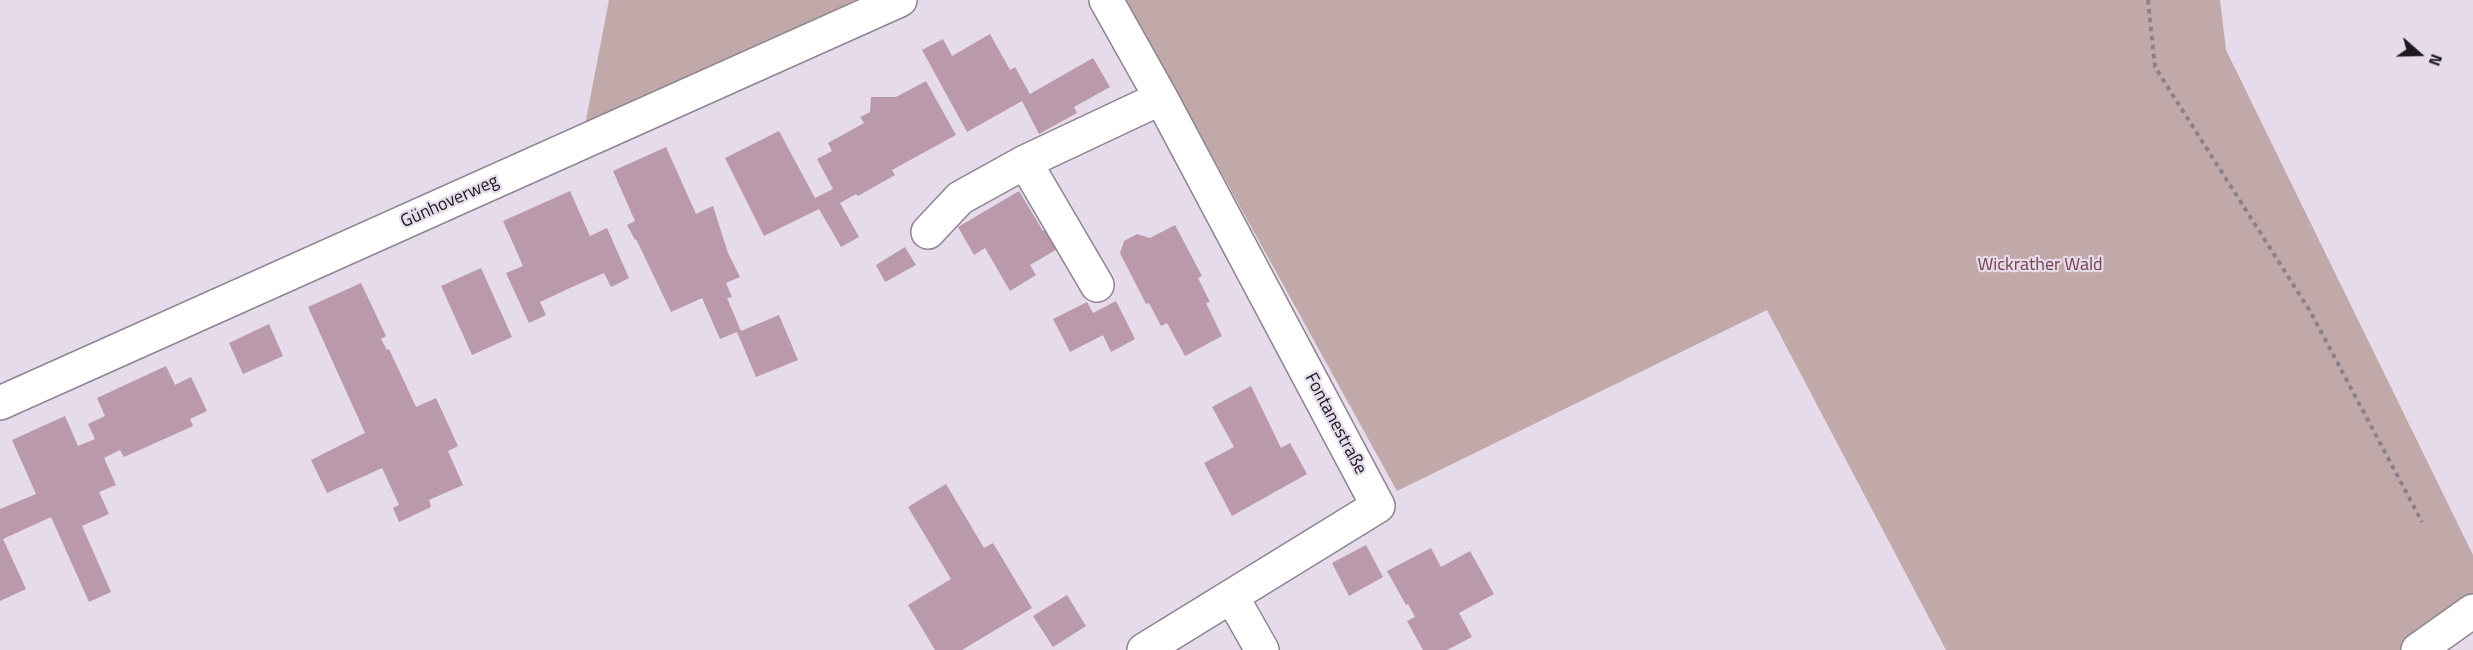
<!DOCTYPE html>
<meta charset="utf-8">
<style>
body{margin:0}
#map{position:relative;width:2473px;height:650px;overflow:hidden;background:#e5dbeb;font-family:"Titillium Web",sans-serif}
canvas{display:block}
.north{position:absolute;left:2389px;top:24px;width:60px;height:60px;-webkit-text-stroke:4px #e5dbeb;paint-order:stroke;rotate:110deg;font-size:16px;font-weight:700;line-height:24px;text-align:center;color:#1d1a1f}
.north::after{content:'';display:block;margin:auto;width:21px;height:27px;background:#1d1a1f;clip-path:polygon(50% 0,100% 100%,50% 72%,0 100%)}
</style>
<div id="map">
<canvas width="2473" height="650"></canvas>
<div class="north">N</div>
</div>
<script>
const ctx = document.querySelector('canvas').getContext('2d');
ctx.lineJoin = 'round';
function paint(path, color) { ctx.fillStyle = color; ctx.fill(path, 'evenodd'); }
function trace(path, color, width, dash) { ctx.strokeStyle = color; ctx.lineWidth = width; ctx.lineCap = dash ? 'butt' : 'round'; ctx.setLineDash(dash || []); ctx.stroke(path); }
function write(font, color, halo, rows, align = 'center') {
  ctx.font = font + ' "Titillium Web",sans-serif'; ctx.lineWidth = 4.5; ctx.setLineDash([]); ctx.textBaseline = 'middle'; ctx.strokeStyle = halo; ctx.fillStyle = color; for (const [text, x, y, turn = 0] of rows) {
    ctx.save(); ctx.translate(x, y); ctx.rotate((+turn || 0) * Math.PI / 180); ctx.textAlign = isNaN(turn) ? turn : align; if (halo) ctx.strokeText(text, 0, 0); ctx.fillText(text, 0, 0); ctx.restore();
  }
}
paint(new Path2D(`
 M609,0H862L585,125Z
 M1126,0H2220L2226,50L2473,555V613L2422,650H1946L1767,310L1397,491Z`), '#c1a8a9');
paint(new Path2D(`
 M990,34L1010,70L1015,67L1030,94L1093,58L1110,87L1074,107L1077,113L1039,134L1022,101L967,132L922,50L943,39L952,56Z
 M926,81L956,135L892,170L895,175L858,196L856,194L840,203L859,237L841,247L819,209L764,236L725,158L779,131L815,198L833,189L817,159L832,151L828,143L864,123L860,117L870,112L871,97H896Z
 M666,147L696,214L713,206L728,253L740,277L726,283L732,297L727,298L741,331L779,315L798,360L756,377L737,332L720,339L702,298L671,312L636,239L635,240L627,225L635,221L613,171Z
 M570,191L590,236L607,228L629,278L611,287L604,273L572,287L540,302L546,315L529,323L506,273L523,266L503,221Z
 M1019,191L1043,231L1049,227L1061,247L1030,265L1036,275L1010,291L985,248L974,255L958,227Z
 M1175,225L1202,276L1198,278L1210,302L1206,303L1222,336L1185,356L1167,323L1161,326L1149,303L1146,304L1120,253L1124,241L1137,234L1150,238Z
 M905,247L916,265L885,282L876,265Z
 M481,268L512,337L472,355L441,286Z
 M361,283L386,336L381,339L387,350L389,349L416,407L436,398L458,446L448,451L463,485L429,500L431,507L399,522L393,508L399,505L382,468L327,493L311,460L365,433L308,307Z
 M1116,301L1135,339L1111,352L1103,335L1070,352L1053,319L1087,302L1093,313Z
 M269,324L283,356L243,374L229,343Z
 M166,366L175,385L191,377L207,411L190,419L193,426L124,457L120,450L104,458L116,485L99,492L109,514L82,526L111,592L89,602L51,517L3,539L26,589L0,601V509L36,494L12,440L65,416L78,446L95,439L88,424L105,416L97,398Z
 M1251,386L1281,448L1290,443L1307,474L1232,516L1204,463L1234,447L1212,407Z
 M946,484L984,548L993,543L1032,608L962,650H935L908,605L951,579L908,507Z
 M1366,545L1383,577L1349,596L1332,563Z
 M1431,548L1441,567L1470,551L1494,594L1459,613L1472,637L1447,650H1423L1407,621L1415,617L1408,604L1406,605L1387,571Z
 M1067,595L1086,626L1053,647L1033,616Z`), '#ba99ab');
const minor = new Path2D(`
 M1106,0L1161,98L1378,506L1144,650
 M1025,162L1097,285
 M928,232L960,198L1025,162L1161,98
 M0,403L900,0
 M1232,597L1262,650
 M2418,650L2473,611`);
trace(minor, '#8d8492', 36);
trace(new Path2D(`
 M2148,0L2155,67L2310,311L2422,522`), '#89828d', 4, [4.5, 4.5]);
trace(minor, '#fff', 33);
write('18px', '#1d1a1f', '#e5dbeb', [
 ["Günhoverweg",450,202,-24],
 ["Fontanestraße",1335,424,62]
]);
write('18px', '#774145', '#e5dbeb', [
 ["Wickrather Wald",2040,266]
]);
</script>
